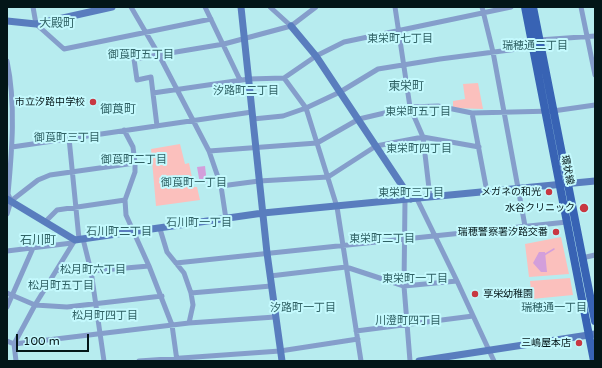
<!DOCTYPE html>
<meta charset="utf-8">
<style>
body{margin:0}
#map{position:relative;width:602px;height:368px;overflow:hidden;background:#b7ecef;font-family:"Varela Round",sans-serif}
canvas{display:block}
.frame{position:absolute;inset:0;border:8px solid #031618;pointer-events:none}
.scale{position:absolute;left:16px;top:334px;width:73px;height:18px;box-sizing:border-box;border:2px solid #031618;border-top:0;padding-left:5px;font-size:12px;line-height:14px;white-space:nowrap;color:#031618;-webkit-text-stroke:3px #c4f9fd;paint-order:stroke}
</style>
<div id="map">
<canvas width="602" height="368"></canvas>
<div class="frame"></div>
<div class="scale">100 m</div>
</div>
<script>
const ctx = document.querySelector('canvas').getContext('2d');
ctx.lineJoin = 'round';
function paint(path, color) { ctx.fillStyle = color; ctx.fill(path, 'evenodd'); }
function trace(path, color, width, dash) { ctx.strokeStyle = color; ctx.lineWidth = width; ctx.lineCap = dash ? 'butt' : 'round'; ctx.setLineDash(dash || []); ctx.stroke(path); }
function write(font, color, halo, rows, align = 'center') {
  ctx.font = font + ' "Varela Round","Noto Sans JP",sans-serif'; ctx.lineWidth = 4; ctx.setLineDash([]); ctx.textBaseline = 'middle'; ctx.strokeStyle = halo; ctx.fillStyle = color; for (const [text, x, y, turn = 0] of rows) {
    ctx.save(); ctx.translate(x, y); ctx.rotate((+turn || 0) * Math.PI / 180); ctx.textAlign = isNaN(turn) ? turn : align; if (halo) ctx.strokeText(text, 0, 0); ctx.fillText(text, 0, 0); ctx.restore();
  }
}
paint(new Path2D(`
 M478,83L483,109L453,108V101L465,99L463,84Z
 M180,144L185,164L189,163L194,187H197L200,200L156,206L151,149Z
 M561,237L569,274L529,277L525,244Z
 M570,278L573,295L532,299L530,281Z`), '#fbc0bd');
paint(new Path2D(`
 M205,166L207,183L200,184L197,167Z
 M539,252H545L547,272H541L533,263Z`), '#d39fdb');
trace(new Path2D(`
 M544,255L554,249`), '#d39fdb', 1.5);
trace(new Path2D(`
 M33,7L36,24L64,49L211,19
 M131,7L159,55L209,151L221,186L226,219
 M205,7L240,80
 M270,7L291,26
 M395,7L410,107L423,137L430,197
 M482,7L493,52L525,226
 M581,7L595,75
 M539,40L595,36
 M7,61C16,104 12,150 8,194L11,201L7,214
 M153,93L249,79L284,78
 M472,113L487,192
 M253,119L283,116L306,108L340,92L378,69L440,59L533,47
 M157,126L151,77L137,80L134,59L224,44L291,26L316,7
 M124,130L133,147L135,163V172L125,200L126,215L149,266L172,325L177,361
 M69,138L79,239
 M12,147L252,112
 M209,151L317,143L359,119L410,107L438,106L472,113L553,111L595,105
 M221,186L259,181L328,177L376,146L423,137L479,147
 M417,199L457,281L494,361
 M405,200L404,286L410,361
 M11,201L38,180L50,175L135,163
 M45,222L57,210L125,200
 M160,229L167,252L184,273L191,293L193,305L189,323
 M83,239L91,271L104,361
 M7,251L72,243
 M582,258L595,255
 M176,263L567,222
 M57,270L91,271L149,266
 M270,276L346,267L404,286L457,281
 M7,293L35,305L67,307L162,296
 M191,293L271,286
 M7,307L33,248
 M356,331L473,316
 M7,341L14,344L189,323L275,317
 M16,361L14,344L35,305L75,240
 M139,361L280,351L358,339
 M361,361L337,207L306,108L284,78L316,56L344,42L511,7`), '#859ecb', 5);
trace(new Path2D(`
 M241,7L267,253L282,361
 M7,21L36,24L112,7
 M291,26L316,56L411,199
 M7,199L75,240L263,213L595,181
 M419,361L595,334`), '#597dbe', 7);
trace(new Path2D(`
 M525,7L594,361
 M533,7L595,321`), '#3863b4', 8);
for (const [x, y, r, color] of [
 [93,102,4,"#c83842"],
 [549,192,4,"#c83842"],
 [584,208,5,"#c83842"],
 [556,232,4,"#c83842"],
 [475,294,4,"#c83842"],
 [579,343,4,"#c83842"]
]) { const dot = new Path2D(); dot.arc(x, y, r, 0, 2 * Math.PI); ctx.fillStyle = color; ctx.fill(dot); trace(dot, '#c4f9fd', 1.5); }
write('10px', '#031618', '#c4f9fd', [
 ["市立汐路中学校",85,102],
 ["メガネの和光",541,192],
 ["水谷クリニック",575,208],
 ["瑞穂警察署汐路交番",548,232],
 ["享栄幼稚園",483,294,"left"],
 ["三嶋屋本店",571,343]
], 'right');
write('10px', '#031618', '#c4f9fd', [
 ["環状線",567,170,79]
]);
write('11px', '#2f6164', '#c4f9fd', [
 ["東栄町七丁目",400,39],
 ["瑞穂通二丁目",535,46],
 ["御莨町五丁目",141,55],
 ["汐路町二丁目",246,91],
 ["東栄町五丁目",418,112],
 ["御莨町三丁目",67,138],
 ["東栄町四丁目",419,149],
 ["御莨町二丁目",134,160],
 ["御莨町一丁目",194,183],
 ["東栄町三丁目",411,193],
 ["石川町一丁目",199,223],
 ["石川町二丁目",119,232],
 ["東栄町二丁目",382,239],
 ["松月町六丁目",93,270],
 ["東栄町一丁目",415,279],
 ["松月町五丁目",61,286],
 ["汐路町一丁目",303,308],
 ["瑞穂通一丁目",554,308],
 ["松月町四丁目",105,316],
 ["川澄町四丁目",408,321]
]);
write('12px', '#2f6164', '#c4f9fd', [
 ["大殿町",57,24],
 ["東栄町",406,87],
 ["御莨町",118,110],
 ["石川町",38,241]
]);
</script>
